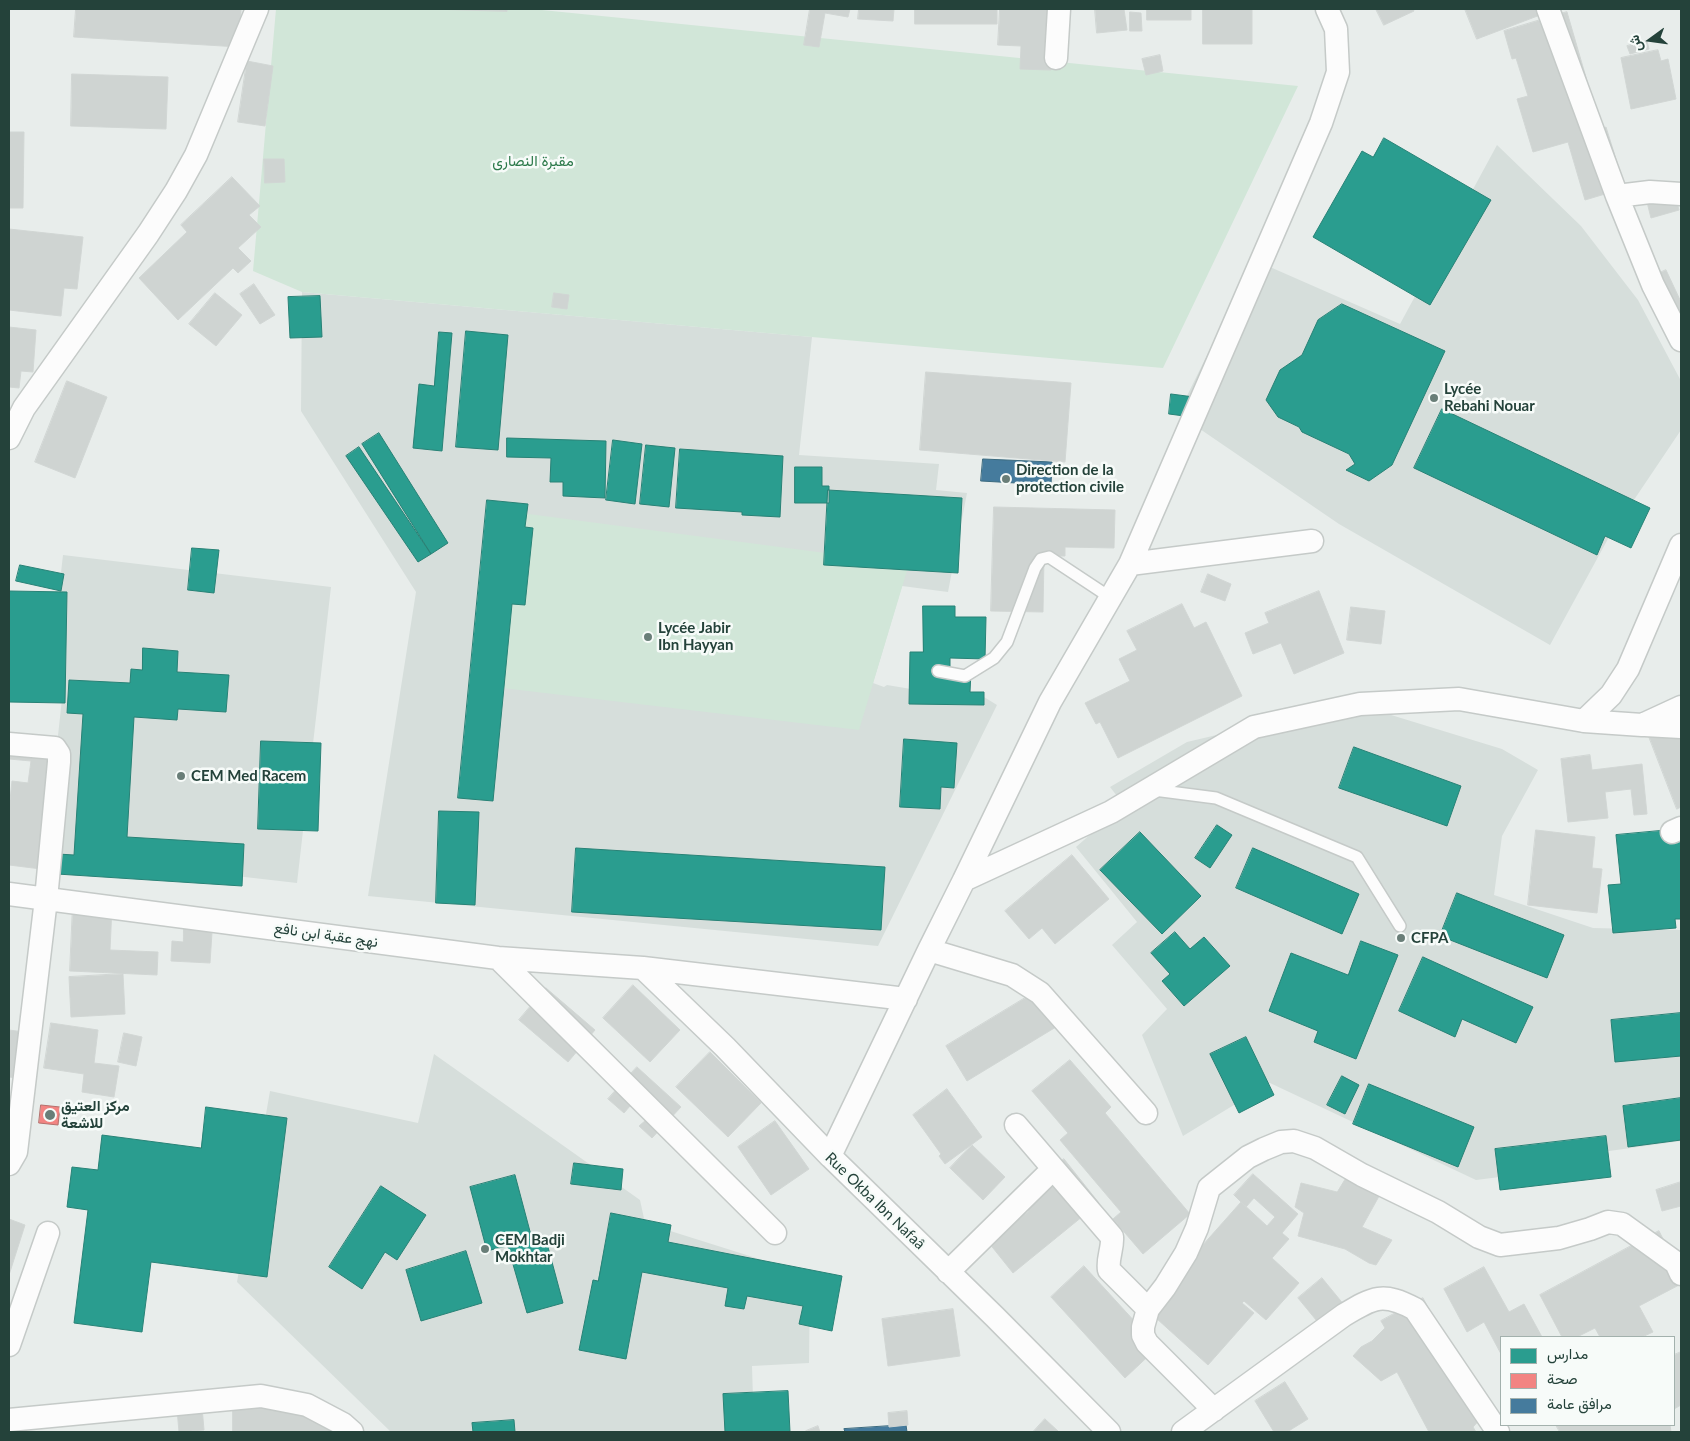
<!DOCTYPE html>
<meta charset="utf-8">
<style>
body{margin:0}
#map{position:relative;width:1690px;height:1441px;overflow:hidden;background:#e8edeb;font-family:Lato,Vazirmatn,sans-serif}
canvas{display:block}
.frame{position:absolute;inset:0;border:10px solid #24423a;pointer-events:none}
.legend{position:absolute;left:1500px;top:1336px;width:175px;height:90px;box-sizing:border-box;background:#f7fbf9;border:1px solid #a3b1ad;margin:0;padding:6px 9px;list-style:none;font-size:15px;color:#24423a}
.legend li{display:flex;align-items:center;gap:10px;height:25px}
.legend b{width:25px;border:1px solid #a3b1ad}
.north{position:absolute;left:1625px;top:15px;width:50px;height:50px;-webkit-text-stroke:4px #f7fbf9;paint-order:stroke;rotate:256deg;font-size:14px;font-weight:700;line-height:20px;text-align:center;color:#24423a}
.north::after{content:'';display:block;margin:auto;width:18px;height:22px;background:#24423a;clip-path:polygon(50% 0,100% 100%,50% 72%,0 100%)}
</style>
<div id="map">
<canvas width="1690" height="1441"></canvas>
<div class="frame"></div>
<ul class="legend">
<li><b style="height:14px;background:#2a9d8f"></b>مدارس</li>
<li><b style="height:14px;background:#f28482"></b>صحة</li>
<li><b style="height:14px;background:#457b9d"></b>مرافق عامة</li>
</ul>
<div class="north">ش</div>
</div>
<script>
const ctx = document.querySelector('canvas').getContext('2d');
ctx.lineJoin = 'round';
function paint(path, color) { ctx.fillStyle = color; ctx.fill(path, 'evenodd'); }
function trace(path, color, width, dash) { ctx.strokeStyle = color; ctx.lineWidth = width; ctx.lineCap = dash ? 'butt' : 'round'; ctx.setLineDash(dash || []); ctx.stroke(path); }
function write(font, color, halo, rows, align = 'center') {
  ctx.font = font + ' Lato,Vazirmatn,sans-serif'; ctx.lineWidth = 5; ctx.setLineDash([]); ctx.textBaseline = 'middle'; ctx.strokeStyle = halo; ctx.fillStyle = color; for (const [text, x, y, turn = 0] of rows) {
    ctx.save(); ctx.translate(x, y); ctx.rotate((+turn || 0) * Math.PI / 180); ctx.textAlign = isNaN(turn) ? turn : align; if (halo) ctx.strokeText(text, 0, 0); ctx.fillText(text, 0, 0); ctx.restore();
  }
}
paint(new Path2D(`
 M1497,145L1581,226L1638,300L1681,381V430L1609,537L1550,645L1339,524L1178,414L1254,260L1400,324Z
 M302,292L812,337L799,455L939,464L936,490L967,493L948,592L902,586L873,683L884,687L887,685L917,690L984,697L997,705L878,946L368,896L416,592L301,411Z
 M63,555L331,587L297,883L45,854L62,699L48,687Z
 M1352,703L1502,749L1538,770L1502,836L1494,895L1593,928L1681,930V1141L1602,1152L1579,1167L1476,1180L1270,1083L1183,1136L1142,1035L1167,1009L1112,945L1137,922L1076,847L1124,805L1110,787L1187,742Z
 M434,1054L640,1200L645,1223L810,1275L809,1363L752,1366L754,1432H391L237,1282L270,1091L418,1123Z`), '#d6dedb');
paint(new Path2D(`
 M276,9H532L1298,86L1163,368L302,292L253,271Z
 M521,513L909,564L859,730L502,688Z`), '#d1e6d8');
const schools = new Path2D(`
 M1384,138L1491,200L1430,305L1313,237L1362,151L1373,157Z
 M320,296L322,337L290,338L288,297Z
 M1342,304L1445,351L1392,465L1369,481L1346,470L1355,464L1349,454L1302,432L1299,427L1278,417L1266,400L1280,370L1302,355L1318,320Z
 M466,331L508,335L498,450L456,447Z
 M439,332L452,333L442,451L413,448L419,384L434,386Z
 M1171,394L1194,397L1192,417L1169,414Z
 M1442,409L1650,508L1631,548L1605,536L1597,555L1414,468Z
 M379,433L448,543L431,554L362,444Z
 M507,438L606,441L605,498L563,496V482H550L551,458L507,457Z
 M613,440L642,444L635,504L606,500Z
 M646,445L675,448L669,507L640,504Z
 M359,447L431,554L418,562L346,456Z
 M680,449L783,456L780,517L742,515V512L676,508Z
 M795,467H822V486H829V503H795Z
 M828,490L962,498L958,573L824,565Z
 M487,500L528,504L525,527L533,528L525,605L512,604L493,801L458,798Z
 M192,548L219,550L214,593L188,590Z
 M20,565L64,574L61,591L16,581Z
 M9,591L67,592L65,703L9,702Z
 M923,606H955V617H986L985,659L950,658V671H971L970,692H984V705L909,704L910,652H923Z
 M143,648L178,651L177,672L229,675L226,712L178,709L177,720L134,717L127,837L244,844L242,886L57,874L58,854L74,855L83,714L67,713L69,680L130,683L131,669L142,670Z
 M904,739L957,743L954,788L941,787L940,809L900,807Z
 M261,741L321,743L318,831L258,829Z
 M1354,747L1461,786L1447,826L1339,788Z
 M439,811L479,812L475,905L436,903Z
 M1217,825L1232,835L1210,868L1195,858Z
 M1681,829V919H1675L1676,928L1613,933L1608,885L1621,884L1616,835Z
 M1140,832L1201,896L1162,934L1100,870Z
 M576,848L885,867L881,930L572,912Z
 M1253,848L1359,894L1342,934L1236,888Z
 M1457,893L1564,935L1547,978L1440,936Z
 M1175,932L1190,949L1204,937L1230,966L1184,1006L1162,981L1170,974L1151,953Z
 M1361,941L1398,955L1356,1059L1314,1042L1318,1031L1269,1011L1291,953L1348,975Z
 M1423,957L1533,1007L1516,1043L1462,1019L1455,1037L1399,1011Z
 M1681,1013V1056L1615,1062L1611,1020Z
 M1246,1037L1274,1095L1239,1113L1210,1054Z
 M1342,1076L1359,1085L1345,1114L1327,1105Z
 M1369,1084L1474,1127L1458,1167L1353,1124Z
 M1681,1098V1140L1628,1147L1623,1106Z
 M206,1107L287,1118L267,1277L151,1262L142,1332L74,1323L88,1210L67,1207L72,1167L98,1170L102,1135L201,1148Z
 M1606,1136L1611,1177L1500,1190L1495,1149Z
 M574,1163L623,1169L621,1190L571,1184Z
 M515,1175L532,1239L487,1251L470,1187Z
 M381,1186L426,1215L397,1260L385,1252L362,1289L329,1267Z
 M611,1213L671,1225L668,1242L842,1276L832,1331L799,1324L803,1306L747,1296L744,1309L725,1306L728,1288L642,1272L626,1359L579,1350L593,1280L598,1281Z
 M545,1236L563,1303L527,1313L508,1247Z
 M466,1251L482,1303L421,1321L406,1270Z
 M788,1391L790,1432H725L723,1394Z
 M514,1420L515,1432H473L472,1423Z`);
paint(schools, '#2a9d8f');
trace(schools, '#288276', 1);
const health = new Path2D(`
 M41,1105L60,1107L58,1125L39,1123Z`);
paint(health, '#f28482');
trace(health, '#b4706c', 1);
const public = new Path2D(`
 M983,459L1052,462L1051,485L981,481Z
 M906,1425L907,1432H845L844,1429Z`);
paint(public, '#457b9d');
trace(public, '#3b6a7f', 1);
const building = new Path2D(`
 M76,9H241L239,47L74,37Z
 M433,9H507V11Z
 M810,9H850L848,17L825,13L819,47L804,45Z
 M859,9H894L893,21L858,19Z
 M915,9H997V24H915Z
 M1000,9H1054L1051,70L1020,69L1021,46L998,45Z
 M1095,9H1124L1127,30L1097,33Z
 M1147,9H1191V20H1147Z
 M1203,9H1252V44H1203Z
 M1376,9H1413L1414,11L1384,25Z
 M1465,9H1546L1548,12L1477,39Z
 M1130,12L1141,13L1142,31H1130Z
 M1567,12L1601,129L1606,127L1625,188L1585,200L1568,142L1533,152L1517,99L1528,96L1516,58L1512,59L1504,31Z
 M1647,41L1649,49L1630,54L1627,46Z
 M1658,50L1661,61L1668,59L1676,99L1631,109L1621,58Z
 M1160,55L1163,71L1146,75L1142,59Z
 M247,61L273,66L265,126L238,122Z
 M72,74L168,77L166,129L71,126Z
 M9,132H24L23,208H9Z
 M264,159H284L285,182L265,183Z
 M232,177L260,206L249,215L261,227L238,248L251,261L238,273L233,268L178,320L139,278L187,232L181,225Z
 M1672,184L1679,210L1651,218L1647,202L1622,209Z
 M9,229L83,237L77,289L64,288L61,316L9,310Z
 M1666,270L1681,302V339L1649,278Z
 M254,284L275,315L260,324L240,294Z
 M215,293L242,315L216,346L189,324Z
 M554,293L569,295L567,309L552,307Z
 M9,327L36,330L33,372L21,371L19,388L9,387Z
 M926,372L1071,383L1065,462L920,450Z
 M67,381L107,397L75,478L35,462Z
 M994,507L1115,510L1114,548L1065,547V556H1044L1043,612L991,611Z
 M1208,574L1231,584L1225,601L1201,592Z
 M1319,591L1344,653L1294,674L1281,643L1253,654L1245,633L1269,623L1265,613Z
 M1182,604L1194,628L1206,622L1242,696L1118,758L1100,722L1096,724L1085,703L1130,681L1119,659L1137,650L1127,631Z
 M1351,607L1385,611L1381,644L1347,640Z
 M1643,721L1681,724V807L1677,809Z
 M9,738L56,744L41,869L9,865V800H10L12,781L28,783L31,761L9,759Z
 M1590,755L1592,770L1642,764L1647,814L1634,815L1631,789L1605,792L1608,818L1568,822L1561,759Z
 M1536,830L1595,837L1592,868L1602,869L1597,913L1528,905Z
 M1072,855L1109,899L1055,944L1042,928L1029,939L1005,911Z
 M73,905L112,907L110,950L158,952L157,975L70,971Z
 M184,916L213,917L210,963L171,961L172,941L183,942Z
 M123,974L125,1014L71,1017L69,977Z
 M633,985L680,1030L650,1062L603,1018Z
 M546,988L595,1030L568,1062L519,1020Z
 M1035,992L1056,1027L967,1081L946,1046Z
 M51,1023L98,1030L94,1063L119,1066L114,1097L82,1092L84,1074L44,1068Z
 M9,1030L31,1033L25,1079L9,1077Z
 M124,1033L142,1037L136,1066L118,1062Z
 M710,1052L761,1103L728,1137L676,1087Z
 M1070,1060L1111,1107L1105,1113L1190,1214L1143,1254L1113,1219L1121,1212L1060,1140L1068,1133L1032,1091Z
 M637,1067L681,1107L652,1138L639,1126L646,1120L630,1106L624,1113L608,1099Z
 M947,1089L982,1137L945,1164L939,1156L941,1154L913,1115Z
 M775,1121L809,1169L771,1195L738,1147Z
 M972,1145L1005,1177L983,1200L950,1168Z
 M1064,1159L1099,1203L1013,1273L989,1243L1029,1211L1018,1196Z
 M1351,1170L1383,1189L1362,1227L1392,1240L1376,1265L1369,1263L1345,1249L1298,1236L1304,1213L1295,1207L1301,1183L1337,1192Z
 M1253,1174L1298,1214L1282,1233L1289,1239L1272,1258L1299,1283L1266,1320L1244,1301L1242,1303L1254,1313L1208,1365L1146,1309L1241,1202L1267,1226L1275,1217L1254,1198L1246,1207L1234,1195Z
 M1681,1182V1206L1662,1211L1656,1190Z
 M9,1219L25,1225L9,1275Z
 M1659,1231L1681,1274V1284L1639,1306L1653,1332L1642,1337H1600L1595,1328L1577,1337H1562L1540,1295Z
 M1084,1266L1158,1347L1125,1378L1051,1297Z
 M1484,1267L1509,1312L1524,1304L1542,1337H1501V1354L1484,1322L1467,1332L1444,1289Z
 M1322,1278L1345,1306L1321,1326L1298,1298Z
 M1423,1298L1485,1414L1473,1427L1476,1432H1429L1397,1372L1381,1381L1353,1356L1361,1347L1372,1341L1385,1328L1381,1321Z
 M953,1309L960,1356L888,1366L882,1319Z
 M1681,1352V1405L1674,1409V1355Z
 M1285,1382L1308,1419L1287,1432H1274L1255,1401Z
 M233,1405H293L344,1432H233Z
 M202,1407L204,1430L179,1432L177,1409Z
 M907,1411L908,1425L889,1427L888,1413Z
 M1045,1419L1059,1432H1033Z
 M1556,1425H1670L1671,1432H1560Z
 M818,1426L820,1432H807L806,1431Z`);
paint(building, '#cfd4d2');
trace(building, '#d1d6d4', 1);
const lane = new Path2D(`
 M938,671L965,676L994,658L1007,642L1035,568L1041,559L1049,557L1111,598
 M1154,790L1216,798L1357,857L1400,926`);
const street = new Path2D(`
 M1548,9L1617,196L1653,285L1681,340
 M1056,58L1059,9
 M1617,196L1650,192L1681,194
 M9,438L24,408L148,234L176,191L196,155L257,9
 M1130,564L1312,541
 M1584,721L1642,725L1681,707
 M1645,725L1681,727
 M9,744L55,748L59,754V762L46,899L16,1152L9,1164
 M1672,832L1681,828
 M964,880L1050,702L1130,564L1321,123L1338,72L1336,29L1327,9
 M9,894L498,958L643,968L906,999
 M929,950L1012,975L1040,993L1146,1113
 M498,958L775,1233
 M643,968L725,1047L830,1156L995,1317L1109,1432
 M1016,1125L1112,1237C1113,1249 1107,1258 1109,1270L1148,1309
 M830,1156L929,950L964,880L1111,812L1254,727L1360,704L1459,699L1584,721L1611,695L1628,669L1681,545
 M948,1272L1053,1169
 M9,1345L48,1233
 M1214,1410L1147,1343L1143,1335V1327L1148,1309L1165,1287L1186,1253L1197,1228L1209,1188L1248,1157L1264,1149L1281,1142L1294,1141L1315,1148L1362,1175L1438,1212L1479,1237L1500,1245L1559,1238L1590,1229L1608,1222L1622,1224L1676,1263L1681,1274
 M9,1420L261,1396L307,1405L343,1424L352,1432
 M1183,1432L1344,1315C1374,1297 1383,1292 1415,1309L1498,1432`);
trace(lane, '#c5cac8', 14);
trace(street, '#c5cac8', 25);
trace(lane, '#fcfcfc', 11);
trace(street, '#fcfcfc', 22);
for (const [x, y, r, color] of [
 [1434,398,5,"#697e78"],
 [1006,479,5,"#697e78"],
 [648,637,5,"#697e78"],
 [181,776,5,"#697e78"],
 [1401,938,5,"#697e78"],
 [50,1115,6,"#697e78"],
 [485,1249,5,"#697e78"]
]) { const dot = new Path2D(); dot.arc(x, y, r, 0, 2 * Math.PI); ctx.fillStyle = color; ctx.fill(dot); trace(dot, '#f7fbf9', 2); }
write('15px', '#2d7a4b', '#f7fbf9', [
 ["مقبرة النصارى",533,161]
]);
write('bold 15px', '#24423a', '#f7fbf9', [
 ["Lycée",1444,389],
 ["Rebahi Nouar",1444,406],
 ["Direction de la",1016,470],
 ["protection civile",1016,487],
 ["Lycée Jabir",658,628],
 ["Ibn Hayyan",658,645],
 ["CEM Med Racem",191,776],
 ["CFPA",1411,938],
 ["مركز العتيق",61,1106],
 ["للاشعة",61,1123],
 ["CEM Badji",495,1240],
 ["Mokhtar",495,1257]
], 'left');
write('15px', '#24423a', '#f7fbf9', [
 ["نهج عقبة ابن نافع",326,935,8],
 ["Rue Okba Ibn Nafaâ",875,1201,44]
]);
</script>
